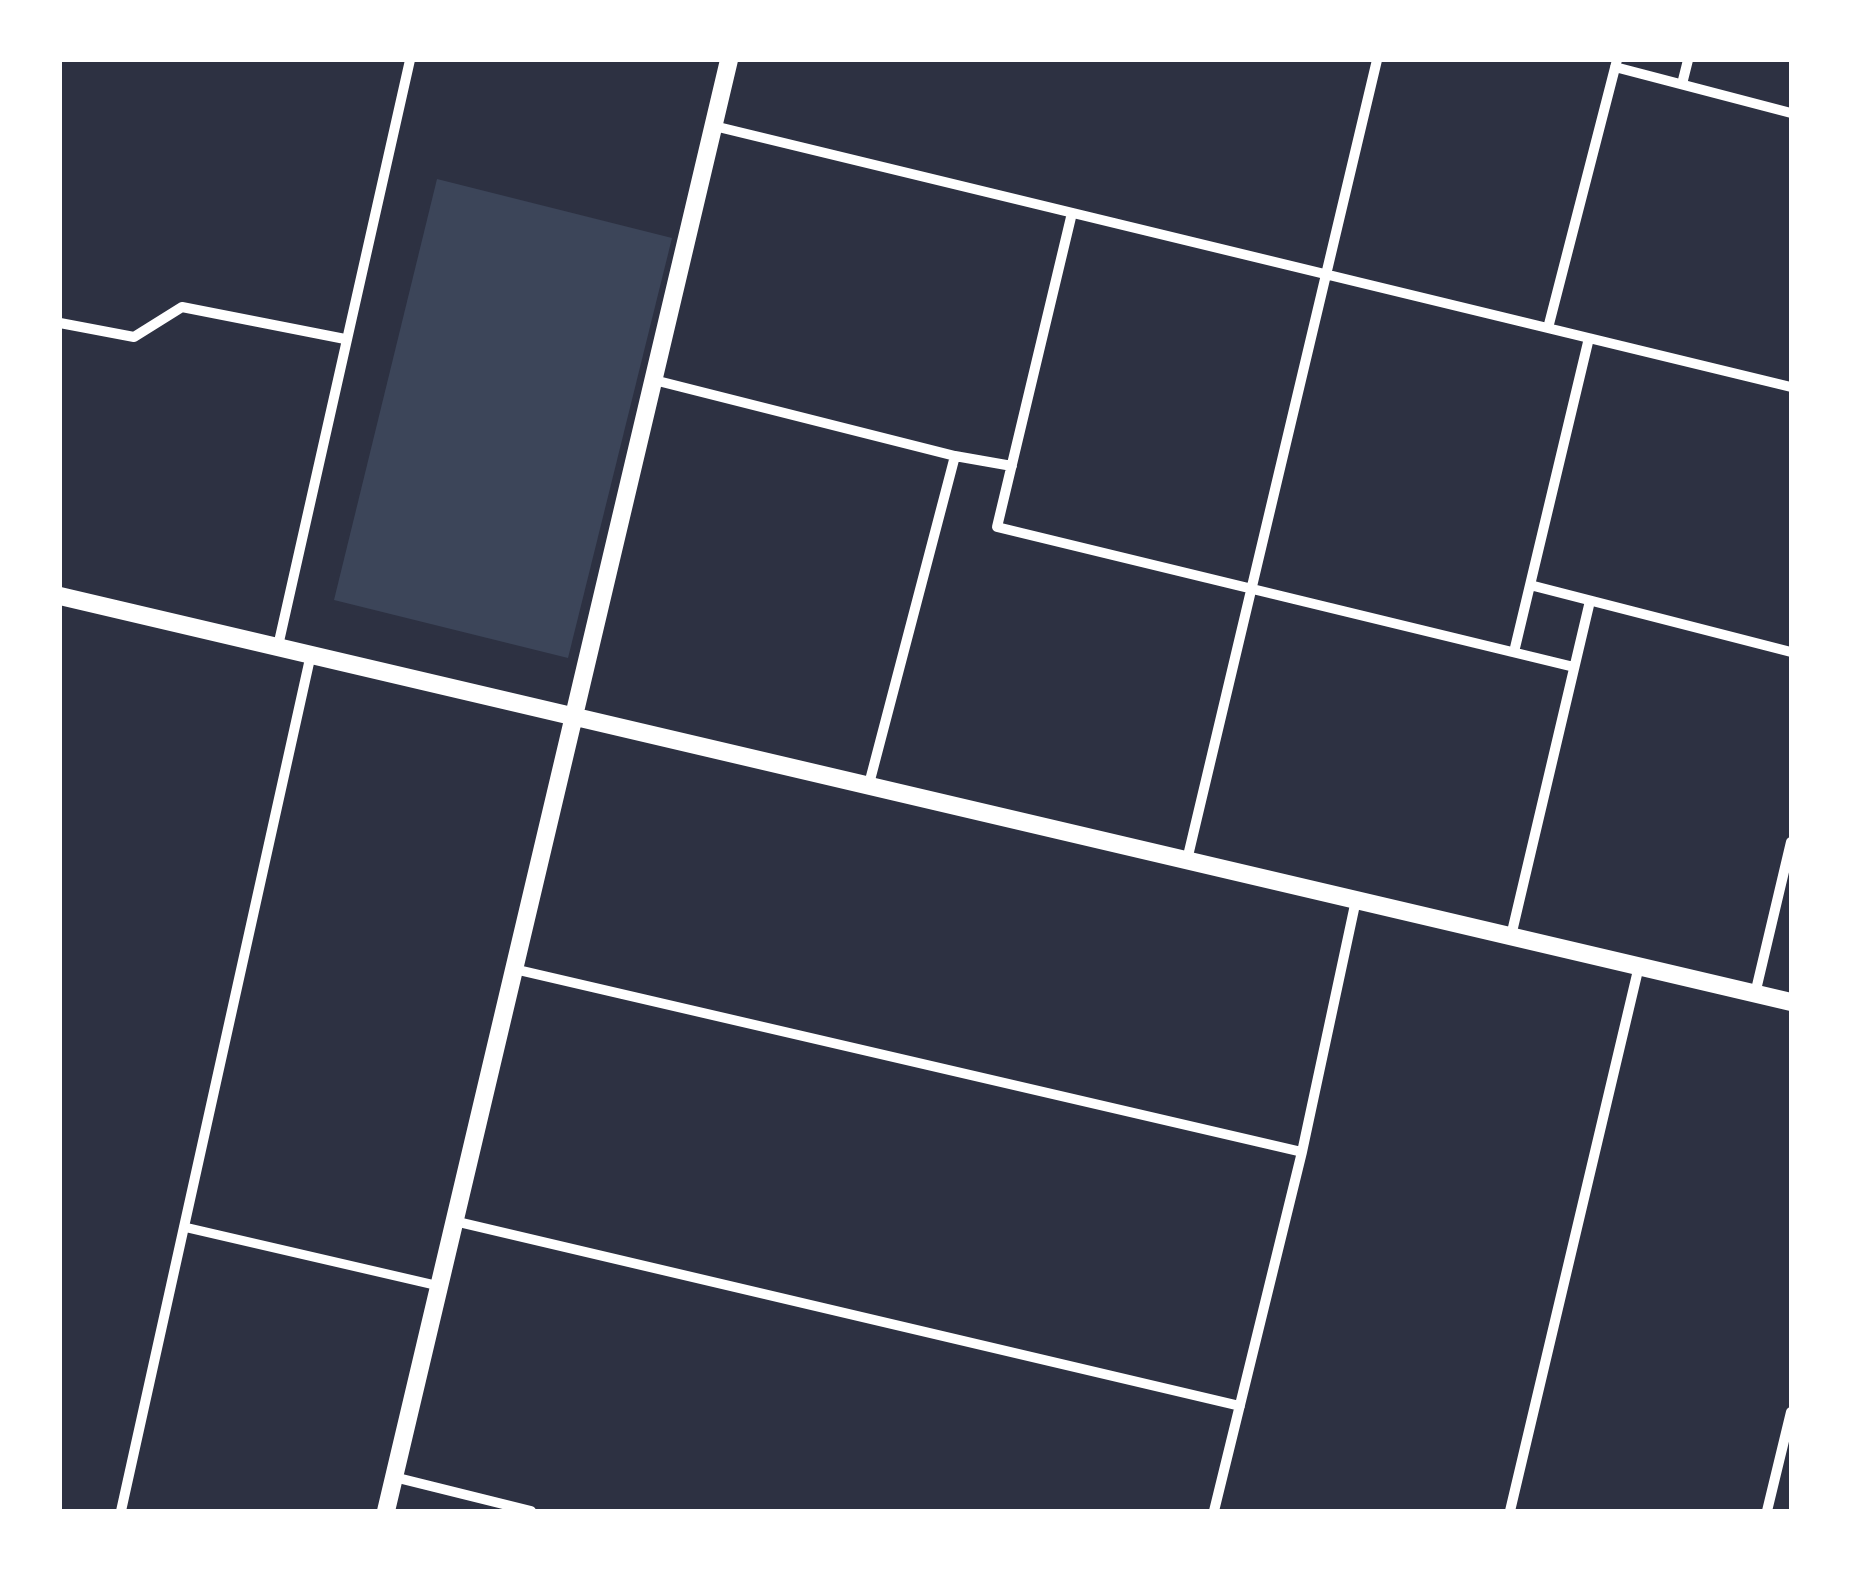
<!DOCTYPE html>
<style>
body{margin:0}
#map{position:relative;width:1851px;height:1571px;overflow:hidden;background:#2d3142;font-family:Bitter,serif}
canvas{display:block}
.frame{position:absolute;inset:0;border:62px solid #fff;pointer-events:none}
</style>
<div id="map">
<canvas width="1851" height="1571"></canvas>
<div class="frame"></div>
</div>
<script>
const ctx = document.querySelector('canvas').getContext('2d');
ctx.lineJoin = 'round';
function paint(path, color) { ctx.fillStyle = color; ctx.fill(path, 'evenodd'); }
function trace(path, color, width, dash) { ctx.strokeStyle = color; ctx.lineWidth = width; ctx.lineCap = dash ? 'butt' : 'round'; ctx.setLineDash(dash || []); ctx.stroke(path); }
paint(new Path2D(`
 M437,179L672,238L568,658L334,600Z`), '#3c4559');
trace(new Path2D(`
 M184,1227L439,1286`), '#fff', 9);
trace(new Path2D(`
 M1615,67L1791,113
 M1682,84L1688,60
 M714,126L1791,387
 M1072,213L997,527L1574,667
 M60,323L134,337L182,307L345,339
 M1548,328L1617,60
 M654,380L955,456L1012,466
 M1530,585L1791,652
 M278,646L410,60
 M1514,652L1589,338
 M869,784L955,456
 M1187,860L1377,60
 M1511,936L1590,601
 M514,969L1302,1152
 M1755,994L1791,842
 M454,1221L1240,1406
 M394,1477L531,1511
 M121,1511L311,654
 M1214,1511L1302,1152L1356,900
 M1510,1511L1639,966
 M1767,1511L1791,1412`), '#fff', 10);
trace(new Path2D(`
 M60,596L1791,1002
 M386,1511L729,60`), '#fff', 18);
</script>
